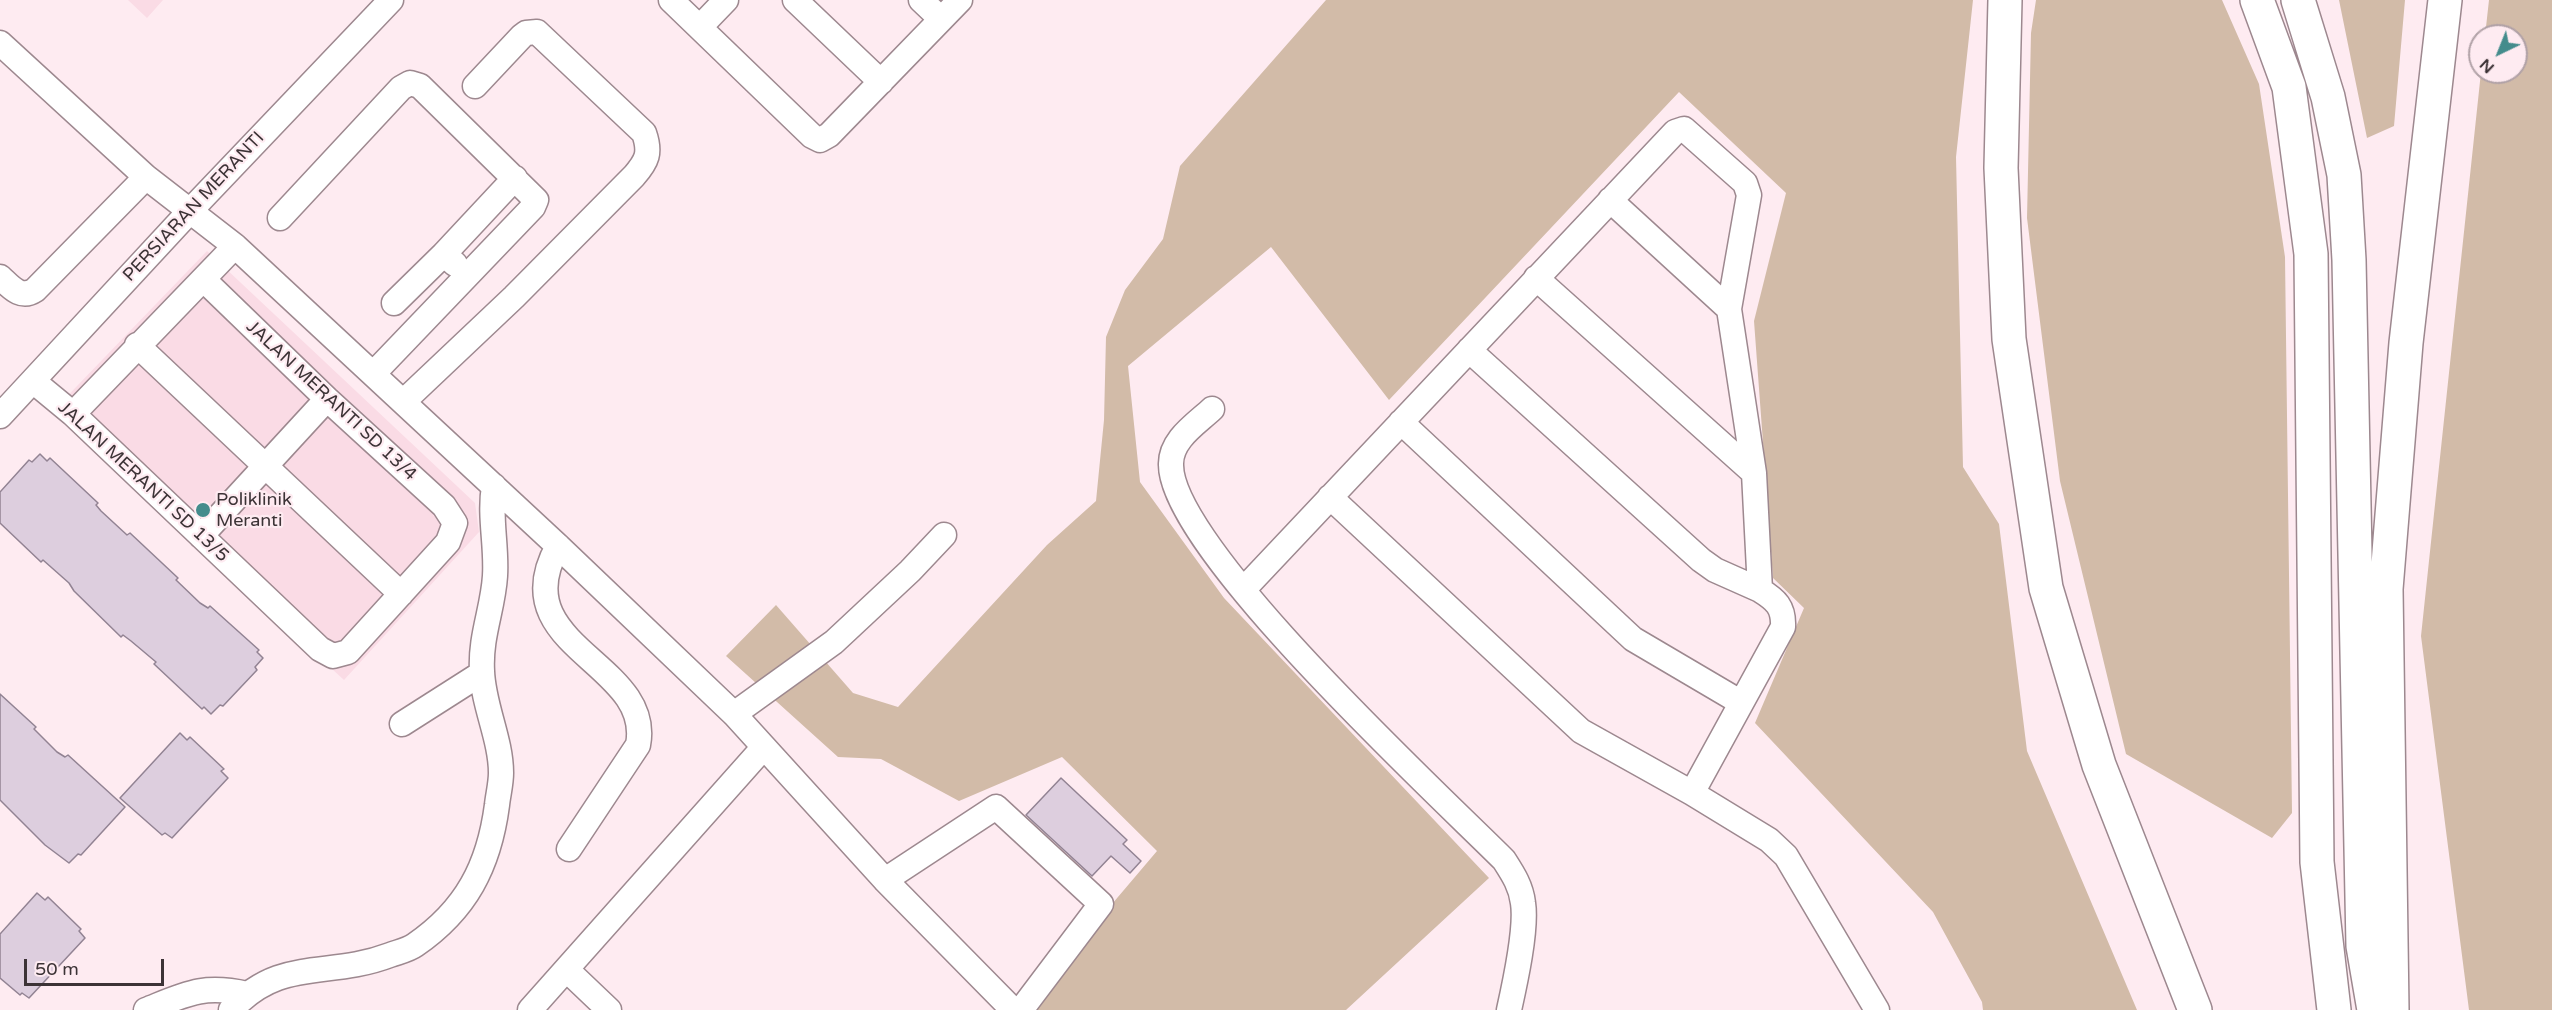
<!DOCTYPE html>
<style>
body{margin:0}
#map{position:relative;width:2552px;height:1010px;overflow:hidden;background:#feebf1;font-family:"Varela Round",sans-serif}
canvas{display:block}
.north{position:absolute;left:2468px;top:24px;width:60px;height:60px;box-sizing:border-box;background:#feebf1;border:2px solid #b0a1a6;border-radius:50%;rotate:223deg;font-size:16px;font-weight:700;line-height:24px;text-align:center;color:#3c3336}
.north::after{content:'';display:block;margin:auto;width:21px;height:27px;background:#448c8c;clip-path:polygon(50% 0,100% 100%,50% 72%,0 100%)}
.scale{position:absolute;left:24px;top:959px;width:140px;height:27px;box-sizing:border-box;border:3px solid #3c3336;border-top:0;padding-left:8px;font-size:18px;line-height:21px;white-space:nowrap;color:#3c3336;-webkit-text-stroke:4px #feebf1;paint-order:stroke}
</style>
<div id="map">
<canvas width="2552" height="1010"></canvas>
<div class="north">N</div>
<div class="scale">50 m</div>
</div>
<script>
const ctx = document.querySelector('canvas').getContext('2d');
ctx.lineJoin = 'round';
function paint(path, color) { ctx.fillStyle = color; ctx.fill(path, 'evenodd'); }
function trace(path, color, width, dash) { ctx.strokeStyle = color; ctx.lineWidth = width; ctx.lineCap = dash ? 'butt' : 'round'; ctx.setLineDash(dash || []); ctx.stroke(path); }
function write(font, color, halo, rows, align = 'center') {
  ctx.font = font + ' "Varela Round",sans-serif'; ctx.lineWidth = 4.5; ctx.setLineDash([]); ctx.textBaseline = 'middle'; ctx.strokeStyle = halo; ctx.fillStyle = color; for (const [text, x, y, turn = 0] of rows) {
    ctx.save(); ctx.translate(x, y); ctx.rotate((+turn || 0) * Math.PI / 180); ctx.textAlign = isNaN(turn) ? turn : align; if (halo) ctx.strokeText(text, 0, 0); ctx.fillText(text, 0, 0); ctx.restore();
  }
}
paint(new Path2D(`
 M128,0H163L147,18Z
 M207,251L475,503L479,532L344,680L52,412Z`), '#fadbe5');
paint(new Path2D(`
 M1326,0H1973L1956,157L1963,467L1999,524L2027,751L2137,1010H1983L1982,1002L1933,912L1755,723L1804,608L1773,578L1754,321L1786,193L1679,92L1389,400L1271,247L1128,366L1140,482L1224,598L1489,878L1346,1010H1035L1028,1003L1157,851L1062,757L959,801L881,759L838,757L726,656L776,605L853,693L898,707L1047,545L1096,501L1104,420L1106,337L1125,290L1163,239L1180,166Z
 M2036,0H2222L2259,84L2285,257L2292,813L2272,838L2126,754L2060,481L2027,218L2031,33Z
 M2339,0H2405L2394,126L2367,138Z
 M2489,0H2552V1010H2469L2421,636L2481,72H2516V36H2485Z`), '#d2bba8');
const building = new Path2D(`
 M40,454L47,461L50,458L98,503L96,505L101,511L127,535L130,533L178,578L176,580L200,603L208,608L210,606L259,650L257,652L263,658L255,667L257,670L223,706L220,705L211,714L204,707L202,709L154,664L156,662L131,641L123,635L121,637L74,591L69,583L43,560L41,562L0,523V492L29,460L32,462Z
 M0,694L36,727L34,729L57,752L65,757L68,755L125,807L81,855L78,854L69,863L45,845L0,800Z
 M180,733L187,740L190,737L224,769L221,771L228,778L172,838L165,833L162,835L120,798Z
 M1061,778L1127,840L1123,844L1141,861L1130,873L1111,856L1092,876L1026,815Z
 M37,893L45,900L48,897L81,929L79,931L85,938L29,998L22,993L20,995L0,978V934Z`);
paint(building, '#ddcede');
trace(building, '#928393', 1.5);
const minor = new Path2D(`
 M671,0L812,136L820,140L829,135L960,0
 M795,0L881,82
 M921,0L941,19
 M700,27L726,0
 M0,43L146,177L235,246L558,546L734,714L885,880L1013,1010
 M1610,200L1729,309
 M280,218L401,88L410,83L420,86L536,200L533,207L373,374
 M444,254L515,178
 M0,277C10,286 20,300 35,290L146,177
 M1536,278L1754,473
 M394,303L444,254L455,264
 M137,345L401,594
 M1469,350L1701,560L1715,570L1760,590
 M33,381L73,414L320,649L333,656L348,652L448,542L455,523L444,506L327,399L204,280
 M403,402L514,297L634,176C647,161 651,153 644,133L537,32L526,33L522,36L475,86
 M1212,409C1196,424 1170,440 1171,465C1171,548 1438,794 1504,860C1513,874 1521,886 1523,903C1527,929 1515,983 1509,1010
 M73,414L235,246
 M0,416L189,212L391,0
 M1401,422L1633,639L1740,702
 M1330,497L1581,731L1692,793L1769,840L1786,856L1877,1010
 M201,536L327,399
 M558,546C501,647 654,662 638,745L569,849
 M1243,590L1675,132L1684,129L1745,183L1749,195L1729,309L1754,473L1760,590C1776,600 1784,607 1783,627L1692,793
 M734,714L834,642L910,571L944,535
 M402,724L482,673
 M885,880L996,807L1101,904L1021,1010
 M567,970L609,1010
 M146,1010C186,994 203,984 247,994
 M231,1010C281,956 327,979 390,955C398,952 408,950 415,945C466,910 489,866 497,805C498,795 501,784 501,773C501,739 483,705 482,671C480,636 493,609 495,576C497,546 489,516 494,486
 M530,1010L763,748`);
const highway = new Path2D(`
 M2005,0L2001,168L2009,339L2046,588L2099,765L2195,1010
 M2257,0L2289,87L2311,254L2317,862L2334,1010
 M2298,0L2328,97L2344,175L2349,260L2363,946L2374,1010
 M2392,1010L2386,589L2406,343L2445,0`);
trace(minor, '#9d888f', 27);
trace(highway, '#9d888f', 36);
trace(minor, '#fff', 24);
trace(highway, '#fff', 33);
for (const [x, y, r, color] of [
 [203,510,8,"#448c8c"]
]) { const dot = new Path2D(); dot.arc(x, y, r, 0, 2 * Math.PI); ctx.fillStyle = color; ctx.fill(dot); trace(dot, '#feebf1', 2); }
write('18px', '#3c3336', '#feebf1', [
 ["PERSIARAN MERANTI",194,207,-47],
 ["JALAN MERANTI SD 13/4",331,401,43],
 ["JALAN MERANTI SD 13/5",143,482,43]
]);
write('18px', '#3c3336', '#feebf1', [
 ["Poliklinik",216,500],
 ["Meranti",216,521]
], 'left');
</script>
